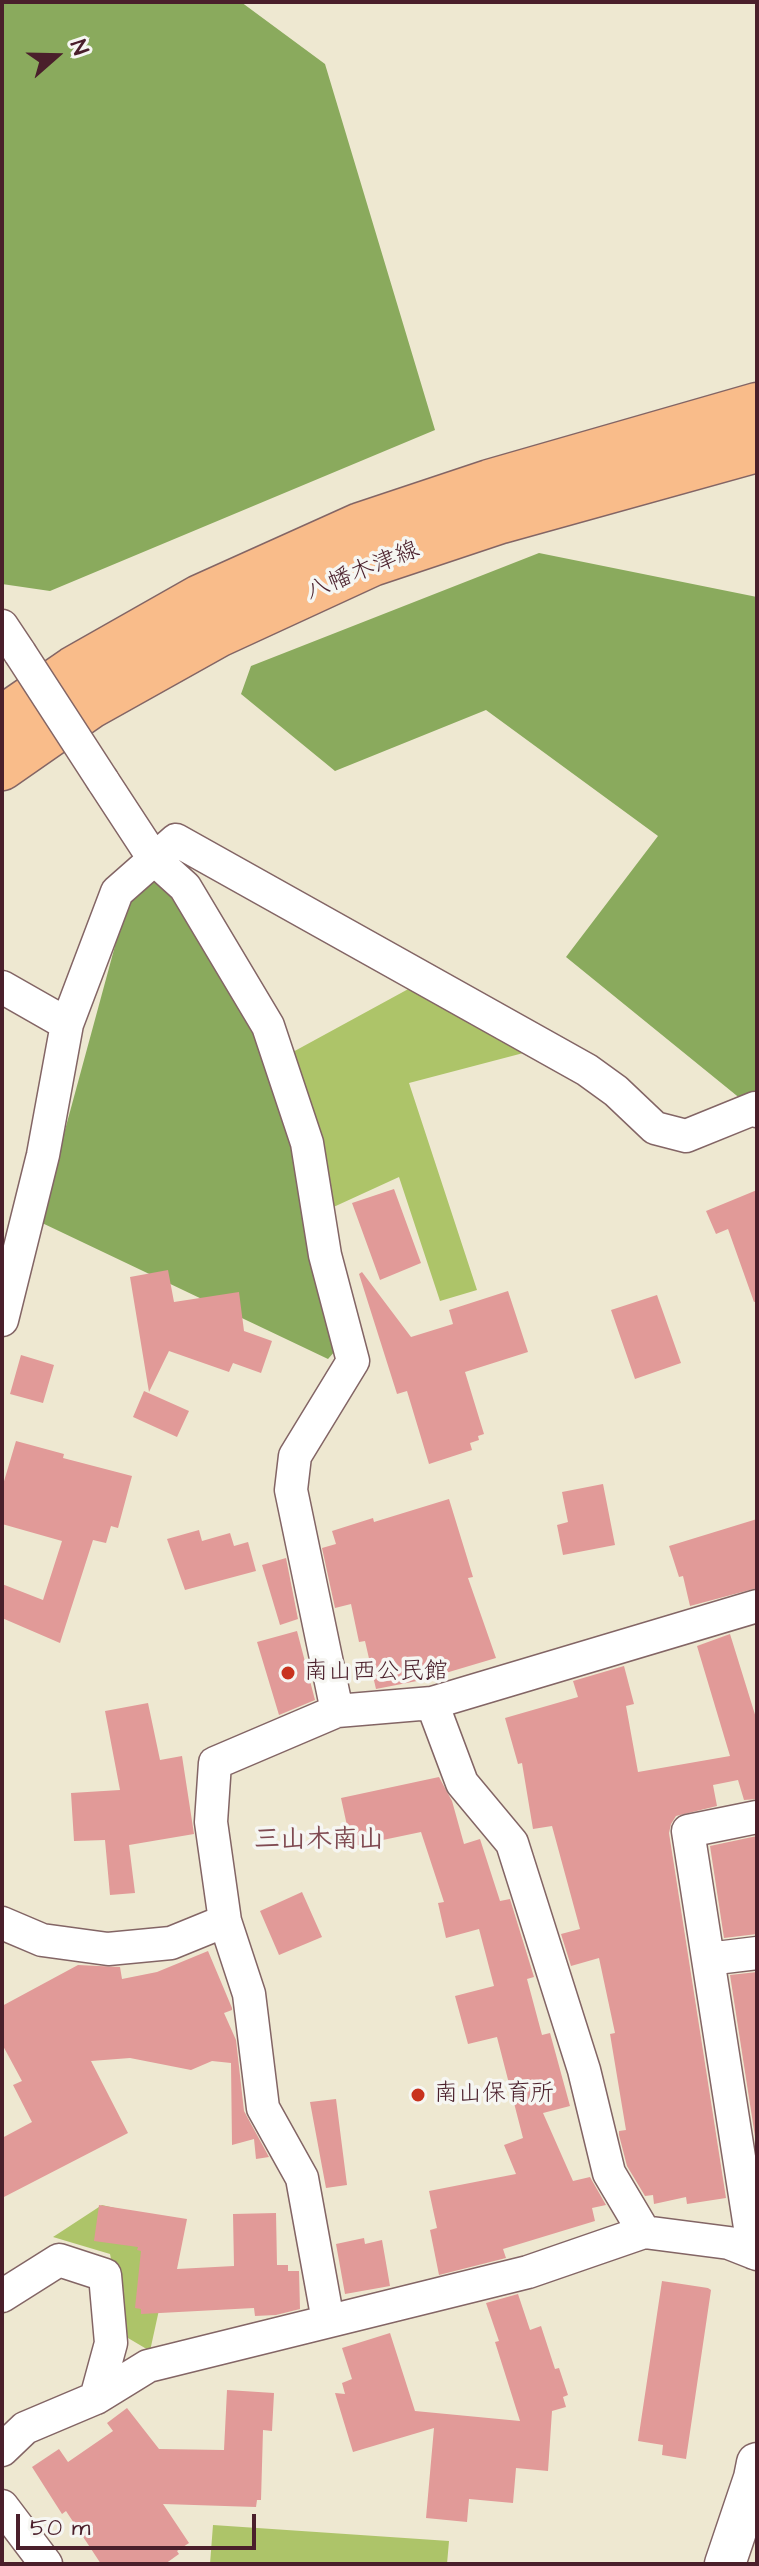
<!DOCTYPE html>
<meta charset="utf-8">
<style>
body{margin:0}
#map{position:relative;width:759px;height:2566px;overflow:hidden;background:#eee8d1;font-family:"Architects Daughter",sans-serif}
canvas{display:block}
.frame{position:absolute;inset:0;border:4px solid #4a1f2b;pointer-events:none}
.north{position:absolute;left:16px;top:16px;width:80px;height:80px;-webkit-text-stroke:6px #f6f6f2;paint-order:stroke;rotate:70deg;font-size:22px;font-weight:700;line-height:32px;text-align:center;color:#4a1f2b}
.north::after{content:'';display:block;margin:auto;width:28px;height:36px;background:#4a1f2b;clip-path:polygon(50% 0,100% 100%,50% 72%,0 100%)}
.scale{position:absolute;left:16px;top:2514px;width:240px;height:36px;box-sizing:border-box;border:4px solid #4a1f2b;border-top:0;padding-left:10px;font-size:24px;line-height:28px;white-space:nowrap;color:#4a1f2b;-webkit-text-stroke:6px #f6f6f2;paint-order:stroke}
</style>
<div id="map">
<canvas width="759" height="2566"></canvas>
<div class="frame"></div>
<div class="north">N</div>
<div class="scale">50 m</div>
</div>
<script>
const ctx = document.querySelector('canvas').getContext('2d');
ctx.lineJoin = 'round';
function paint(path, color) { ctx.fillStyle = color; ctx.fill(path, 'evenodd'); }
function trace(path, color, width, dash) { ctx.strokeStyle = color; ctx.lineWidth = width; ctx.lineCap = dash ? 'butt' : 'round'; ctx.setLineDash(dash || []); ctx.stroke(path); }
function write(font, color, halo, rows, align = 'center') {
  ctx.font = font + ' "Architects Daughter","Klee One",sans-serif'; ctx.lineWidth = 7; ctx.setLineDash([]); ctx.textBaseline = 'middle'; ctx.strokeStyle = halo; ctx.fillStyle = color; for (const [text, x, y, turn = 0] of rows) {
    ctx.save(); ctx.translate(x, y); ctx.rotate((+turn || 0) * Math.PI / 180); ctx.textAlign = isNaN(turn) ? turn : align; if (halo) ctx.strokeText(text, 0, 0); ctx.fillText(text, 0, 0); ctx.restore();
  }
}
paint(new Path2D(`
 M412,987L531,1051L409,1083L477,1290L440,1301L399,1177L327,1210L291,1053Z
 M102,2205L178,2223L150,2351L128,2338L110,2254L53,2237Z
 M213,2525L449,2541L447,2564H210Z`), '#adc469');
paint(new Path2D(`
 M2,2H241L325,64L435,430L50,591L2,584Z
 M539,553L757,597V1099L747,1104L566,957L658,836L486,710L335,771L241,694L251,666Z
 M161,865L262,1046L299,1157L336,1350L328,1359L40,1222L128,898Z`), '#8aaa5d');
paint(new Path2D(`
 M394,1189L421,1263L380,1280L352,1203Z
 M757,1190V1301L754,1302L728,1229L716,1234L706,1211Z
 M168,1270L174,1302L239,1292L244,1331L272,1341L261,1373L233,1363L229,1372L169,1351L149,1392L130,1277Z
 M362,1272L411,1337L453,1324L449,1310L508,1291L528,1352L465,1372L484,1434L478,1436L479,1440L470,1443L472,1450L429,1464L407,1391L397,1394L359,1274Z
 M657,1295L681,1363L635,1379L611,1310Z
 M21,1355L54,1365L43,1403L10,1394Z
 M144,1391L189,1411L177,1437L133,1417Z
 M16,1441L64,1454L63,1458L132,1476L118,1528L111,1526L106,1543L93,1540L60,1643L2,1618V1584L43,1600L62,1541L2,1524V1488Z
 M603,1484L615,1545L563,1555L557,1525L568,1522L562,1492Z
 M449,1499L473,1577L468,1578L496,1658L422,1680L376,1689L365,1641L359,1642L351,1604L335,1608L322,1548L336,1544L332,1531L373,1518L374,1522Z
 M757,1519V1588L690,1606L683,1576L679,1577L669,1546Z
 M199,1530L202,1541L230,1533L234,1546L248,1542L256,1571L185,1590L167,1539Z
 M286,1558L298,1619L280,1625L262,1565Z
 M297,1631L315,1700L279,1715L257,1642Z
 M730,1634L757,1721V1799L744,1800L738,1780L713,1785L717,1806L676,1816L671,1824L669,1833L726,2198L687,2204L686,2197L654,2204L653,2195L645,2196L627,2166L619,2135V2131L626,2130L610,2034L615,2033L599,1958L571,1966L561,1934L580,1929L552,1826L533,1829L522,1763L518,1764L505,1718L578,1697L573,1681L624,1666L634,1704L626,1706L638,1772L730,1756L697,1646Z
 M148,1703L160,1760L182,1756L194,1834L129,1845L135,1893L110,1895L105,1840L74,1841L71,1793L120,1790L105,1711Z
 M439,1777L452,1801L464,1844L480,1839L500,1901L510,1899L534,1977L527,1979L542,2035L550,2033L570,2106L543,2113L573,2181L590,2177L606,2205L592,2208L595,2221L503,2249L506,2258L439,2275L430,2230L437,2228L429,2191L516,2174L504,2145L523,2138L497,2037L468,2044L455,1996L494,1986L479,1929L446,1938L438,1903L444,1902L421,1832L354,1846L351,1844L341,1798Z
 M757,1836V1934L724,1938L710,1846Z
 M302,1892L322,1937L279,1955L260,1911Z
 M208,1951L232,2008V2010L224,2013L236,2040L244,2111L269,2157L256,2159L254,2139L232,2145L231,2063L212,2061L191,2070L130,2058L91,2061L128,2133L2,2198V2138L32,2122L13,2085L22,2081L2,2044V2006L78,1965L120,1967L122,1979L157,1972Z
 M757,1972V2143H756L730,1975Z
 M336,2099L347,2185L326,2188L310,2102Z
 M99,2205L187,2219L177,2269L234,2266L233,2214L276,2213L277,2265H288V2271H299L300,2309L276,2315L255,2316L254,2308L141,2314V2309L135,2308L141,2251L137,2250L138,2247L94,2241Z
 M364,2238L365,2244L382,2240L390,2286L345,2294L336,2244Z
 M662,2281L708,2288L711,2290L686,2459L662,2455L663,2445L638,2441Z
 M518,2294L530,2330L541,2326L555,2369L559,2368L568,2395L563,2397L566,2407L552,2411L548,2471L516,2468L513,2503L469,2499L467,2522L426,2518L434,2428L353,2452L335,2393L345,2394L342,2383L352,2379L342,2348L390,2333L415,2411L520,2421L495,2342L499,2341L486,2303Z
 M227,2390L274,2393L272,2431L263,2430L261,2500H257L256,2507L163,2504L189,2543L177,2551L179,2554L165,2564H101L66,2511L62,2514L32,2467L59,2449L68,2462L113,2431L107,2423L127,2408L159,2449L224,2450Z`), '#e19a98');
const minor = new Path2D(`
 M2,626L20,653
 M103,781L154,859L185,887L268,1026L307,1143L325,1255L353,1361L295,1456L291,1490L337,1711
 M2,987L67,1024
 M2,1320L43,1155L67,1024L117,892L176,840L587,1070L616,1091L655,1128L686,1136L755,1108L757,1111
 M432,1703L462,1783L512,1843L584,2070L609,2173L644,2232
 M2,1923L42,1940L108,1949L171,1943L225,1921
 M708,1959L757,1953
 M754,2253L688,1831L757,1817
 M2,2296L59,2260L105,2275L111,2343L96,2398
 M328,2321L302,2178L263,2108L249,1994L225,1921L211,1822L215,1763L337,1711L432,1703L757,1606
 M2,2450L25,2428L96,2398L148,2366L528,2272L644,2232L729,2243L757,2254
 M2,2506L46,2564`);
const tertiary = new Path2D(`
 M725,2564L754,2478L757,2463`);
const primary = new Path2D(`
 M2,718L73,669L200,597L360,525L489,482L757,405
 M2,768L91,706L218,635L372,564L501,521L757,450`);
trace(minor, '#836565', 35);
trace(tertiary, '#836565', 43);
trace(primary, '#836565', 47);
trace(minor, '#fff', 32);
trace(tertiary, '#fff', 40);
trace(primary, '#f9bc8a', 44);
const minorBridge = new Path2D(`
 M20,653L103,781`);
trace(minorBridge, '#836565', 35, []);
trace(minorBridge, '#fff', 32);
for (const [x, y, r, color] of [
 [288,1673,8,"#c8321e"],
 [418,2095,8,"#c8321e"]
]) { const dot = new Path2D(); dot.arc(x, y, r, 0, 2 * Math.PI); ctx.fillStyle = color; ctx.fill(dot); trace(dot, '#f6f6f2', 3); }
write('24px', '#4a1f2b', '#f6f6f2', [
 ["八幡木津線",363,572,-22]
]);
write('24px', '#4a1f2b', '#f6f6f2', [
 ["南山西公民館",304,1673],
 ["南山保育所",434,2095]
], 'left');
write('bold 26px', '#7f4a51', '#f6f6f2', [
 ["三山木南山",319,1842]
]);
</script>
